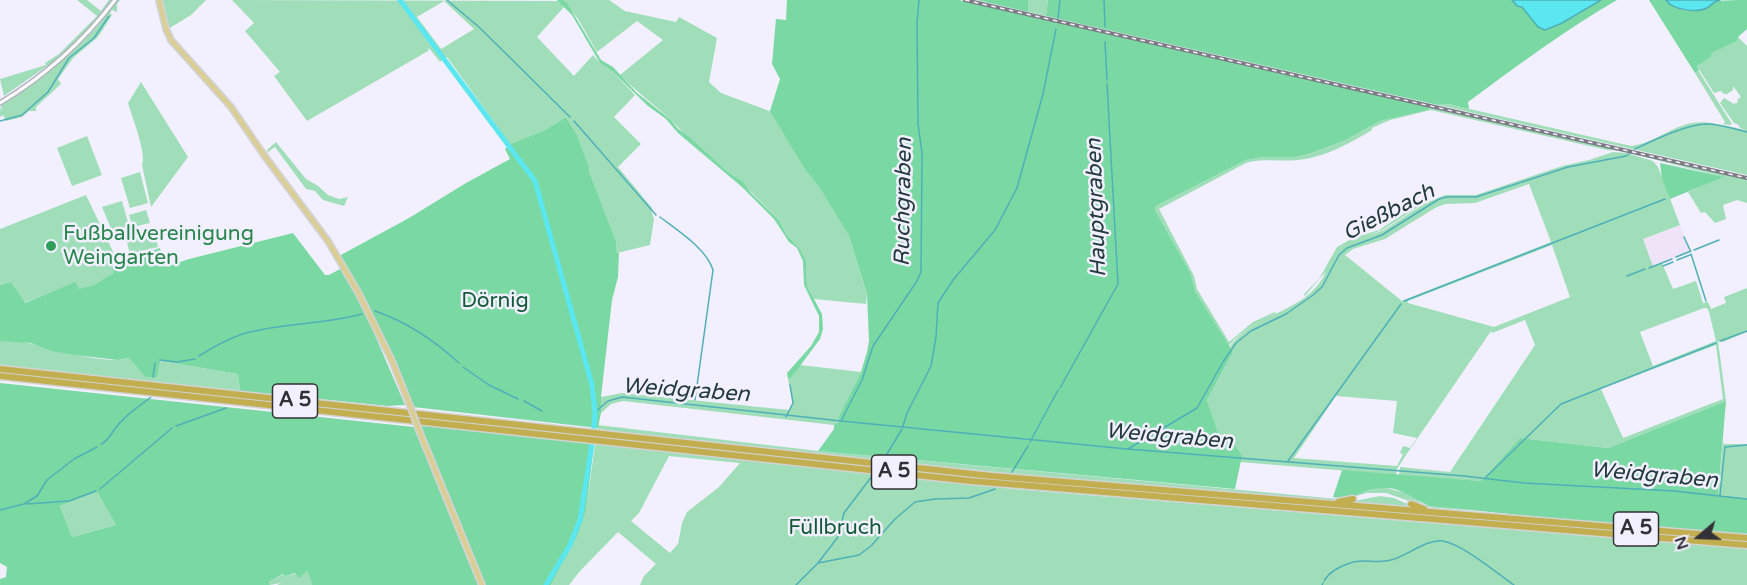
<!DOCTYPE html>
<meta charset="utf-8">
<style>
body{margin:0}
#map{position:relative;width:1747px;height:585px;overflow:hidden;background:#f2f0fe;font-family:"Varela Round",sans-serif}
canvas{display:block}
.north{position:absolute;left:1669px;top:507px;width:60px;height:60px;-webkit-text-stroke:4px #f2f0fe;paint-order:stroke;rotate:251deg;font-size:16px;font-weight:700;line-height:24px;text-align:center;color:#323137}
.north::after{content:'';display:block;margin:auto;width:21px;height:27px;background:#323137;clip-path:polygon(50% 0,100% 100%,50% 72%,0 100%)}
</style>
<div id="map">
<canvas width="1747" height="585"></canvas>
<div class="north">N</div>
</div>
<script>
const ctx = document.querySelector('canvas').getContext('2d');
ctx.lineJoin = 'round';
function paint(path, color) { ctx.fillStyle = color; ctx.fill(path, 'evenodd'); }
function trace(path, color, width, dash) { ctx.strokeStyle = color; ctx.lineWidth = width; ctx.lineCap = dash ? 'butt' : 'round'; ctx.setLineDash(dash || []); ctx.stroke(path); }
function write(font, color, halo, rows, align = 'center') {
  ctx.font = font + ' "Varela Round",sans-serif'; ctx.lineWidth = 5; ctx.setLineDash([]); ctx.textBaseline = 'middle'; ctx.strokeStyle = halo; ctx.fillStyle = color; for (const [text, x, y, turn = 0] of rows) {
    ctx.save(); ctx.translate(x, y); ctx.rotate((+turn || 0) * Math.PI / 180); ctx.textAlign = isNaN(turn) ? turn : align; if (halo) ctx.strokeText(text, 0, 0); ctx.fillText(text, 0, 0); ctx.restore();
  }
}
paint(new Path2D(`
 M1680,225L1691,252L1654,266L1643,239Z`), '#eee3f7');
paint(new Path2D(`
 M77,0H87L101,11L109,0H113L83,37L49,68L47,66L4,96L0,79L46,65L45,63L59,54L97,16Z
 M117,0H120L117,4V12L112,10L110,13L112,15L98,37L73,58L58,79L61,84L36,107V111H29L22,117L6,121L3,115L0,117V107L2,111L1,105C34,84 67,59 94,30C102,21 109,10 117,0Z
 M161,0H206L191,15L168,29Z
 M232,0L559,1L565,6L537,37L574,76L593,55L600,63L612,71L635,95L614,117L641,144L618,167L652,208L651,210L654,219L650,245L617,253L616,241L589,171V167L577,135L566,117L545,130L510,144L447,57L440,62L429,48L428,51L307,121L274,76L280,72L245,31L254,23ZM444,1L474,29L441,49L417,17Z
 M563,0H609L625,11L676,22L679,17L717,38L709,82L721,93L772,112L806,171L819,187L849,236L867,294L866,304L814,299L807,286L806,261L801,250L786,234L779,220L735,176L726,170L691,138C682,133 677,126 670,119C653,104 636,91 620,75L663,40L637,21L597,52L578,19Z
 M1028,0H1048L1046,16L1028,12Z
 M1739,38L1747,46V175L1438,105L1448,104L1631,146C1650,144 1666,131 1684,125C1704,118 1725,126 1745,130L1739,127V125L1734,123L1720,103L1724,98L1734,104L1738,102L1737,100L1741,97L1733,86V90L1727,94H1724L1721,91L1714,93L1697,66C1703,62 1707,57 1712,52C1720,46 1732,46 1739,38Z
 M1698,70L1732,124L1730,125L1723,124L1725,122L1695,73Z
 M141,82L188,157L151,207L142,165C147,154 132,117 128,103Z
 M1431,107L1747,179V203L1737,200L1723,205L1726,219L1715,223L1705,212L1701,213L1688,192L1723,177L1622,151L1607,150L1431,110L1390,120L1372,128V130C1348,144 1326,157 1298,160C1281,162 1263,158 1246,163L1159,209L1194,276L1197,289L1229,342L1253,322L1275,312L1276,314C1258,322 1241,330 1229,346L1195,291L1191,274L1155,210L1156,206L1246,160L1264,157H1296L1309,154L1346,140L1380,121Z
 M87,136L102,175L72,186L57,148Z
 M276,142L306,179L318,186L328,195L339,199L348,197L344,206L323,200L315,191L306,189L275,147L268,152L269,156L267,150Z
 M1613,152L1626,153L1653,161L1658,167L1680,225L1643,239L1653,266L1662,263L1673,289L1696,281L1703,303L1708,302L1711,309L1726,303L1724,297L1747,288V332L1723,342L1718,341L1726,401L1608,448L1520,438L1481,481L1399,476L1400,467L1450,472L1535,345L1525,320L1492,333L1491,331L1406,455L1397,469L1396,475L1240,462L1219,435L1207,400L1233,352L1230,347C1253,312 1309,313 1326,271L1305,296L1304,294L1319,279L1337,247L1353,238L1379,230L1417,205L1418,207L1384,229L1365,237L1384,230L1424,204L1445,195H1476L1562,166L1589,160ZM1529,184L1551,242L1402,301L1345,255L1353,249L1385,239L1435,208L1445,204L1475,203ZM1552,245L1570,297L1494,327L1408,303V301ZM1704,308H1707L1709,312L1716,341L1653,366L1640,332ZM1716,345L1723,399L1623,438L1601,389ZM1336,396L1397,401L1393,433L1417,438L1410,448L1403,446L1400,453L1403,454L1397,466L1294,458Z
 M140,172L148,203L130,208L121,178Z
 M86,195L117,260L111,264L115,273L94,285L79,290L74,283L24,303L11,282L0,285V229Z
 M122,201L129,226L112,231L102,207Z
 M146,210L150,223L133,227L129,215Z
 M153,227L158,247L130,254L125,234Z
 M0,341C11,341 22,341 33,344C57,350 106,365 129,358L145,377L155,378L159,361L238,374L240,391L0,365Z
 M800,365L861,372L839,416V422L834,425L623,401L611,404L601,413V397L622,393L789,410L793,402L788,379L791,378Z
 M598,425L818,451L1338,499L1383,487L1405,493L1423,504L1474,511L1426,507L1386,493H1367L1338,501L1024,475L655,436L598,429Z
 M1723,441L1724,444H1747V498L1718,495Z
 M595,444L1014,489L1747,549V585H640L644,576L656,564L618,532L580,571L569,585H551L578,535L586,511ZM669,456L740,463L719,487L687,512L682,523L678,544L670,553L631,521L639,513Z
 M712,449L1006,481L1557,527L1010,482Z
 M97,492L116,525L72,537L60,506Z
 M1380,496L1394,498L1414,507L1349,502Z
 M307,571L312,585H277L281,583L270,585L269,582L284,574L286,576Z`), '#9fdeb8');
paint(new Path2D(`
 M557,0H563L567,3L601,60L613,67L637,93L671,120L678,129L691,138L726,170L743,182L751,193L779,220L786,234L801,250L806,261L807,286L822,314L823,329L820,339L791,378L788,379L787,373L811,346L819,332V316L804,285L803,261L797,248L789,242L774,219L742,187L678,133L666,119L648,106L612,71L600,63L572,15Z
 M787,0H959L1430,107L1426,110L1380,121L1346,140L1309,154L1296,157H1264L1246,160L1156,206L1155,210L1191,274L1195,291L1233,352L1207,400L1219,435L1232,441L1242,456L1235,489L818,451L834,429V425L839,422V416L861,372L867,352L869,341L867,294L849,236L819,187L806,171L770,111L780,79L772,64L776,19L786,20Z
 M977,0H1028V12Z
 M1048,0H1512L1517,6L1522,7L1534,22L1545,30L1562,23L1601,0H1617C1565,30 1517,66 1468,102L1469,109L1448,104L1438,105L1046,16Z
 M1649,0H1666C1673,12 1693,12 1705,8C1710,7 1712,2 1717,1C1727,0 1737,0 1747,0V29L1739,36L1737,41L1713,52L1709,58L1697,66L1699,70L1695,73Z
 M566,117L577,135L589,167V171L616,241L617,253H619L618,277L612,300L601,397V413L598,428L413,407C390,355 369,304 339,256L409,218L466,183L510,159L505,149L510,144L545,130Z
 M1660,163L1724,177L1670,199L1662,179Z
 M293,233L325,275H329L342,268L365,312L405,405L388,406L240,391L238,374L160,361L157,376L155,378L145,377L129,358L118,360L75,355L52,351L31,343L0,341V285L11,282L25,303L75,282L79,289L94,285L114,273L110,264L160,248L165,267L189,259Z
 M0,383L414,427L478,585H312L307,571L299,578L295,573L286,576L283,574L269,582L270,585H0V579L6,577L7,567L0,563ZM97,492L116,525L72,537L60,506Z
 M1726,401L1718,495L1747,498V534L1548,518L1432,506C1414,502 1403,487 1384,488C1366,488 1350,501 1333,497L1342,470L1481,481L1520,438L1608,448Z
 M420,425L594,444L586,511L578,535L551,585H484Z`), '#7ad8a3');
const water = new Path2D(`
 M1512,0H1601L1562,23L1545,30L1538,27L1522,7L1517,6Z
 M1666,0H1720C1712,2 1712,5 1707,8C1697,13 1672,10 1666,0Z`);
paint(water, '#5be7ef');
trace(water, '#4fb0b8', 1.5);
trace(new Path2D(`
 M447,0L480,28L570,117
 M1104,0L1105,27
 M1058,18L1060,0
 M1105,42L1107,80
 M0,121L22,115L48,92L69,58L94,38L109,16
 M574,121L656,215
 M1635,149C1654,140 1685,125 1706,124C1719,124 1734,129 1747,132
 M660,217C677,230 707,249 713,270L695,400
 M1684,237L1690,250
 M1694,250L1719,240
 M1691,254L1706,301
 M1676,257L1691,251
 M1677,260L1690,255
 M1663,266L1673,262
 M1649,268L1672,259
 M1627,276L1645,269
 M1404,301L1665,199
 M375,311C407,322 434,340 459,363
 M1720,341L1747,331
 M199,356C215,346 232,336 250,332C287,323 326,324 362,314
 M160,360L177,362L195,359
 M463,367L489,385L518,399
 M153,377L155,363
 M1060,388L1118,284L1107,84
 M524,401L542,411
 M595,412L608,401L622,397L841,421L1127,449L1464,476L1524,483L1674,491L1747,499
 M786,417L793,403L790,385
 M841,421L862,380L873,346L917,281L921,272L922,153L918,124L917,22L919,0
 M176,426L226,408
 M903,426L907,413L931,366L936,337L938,303L953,280L995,230L1017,188L1043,94L1056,29
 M1030,442L1058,390
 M101,444C108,441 109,437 114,430C124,416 138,407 151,397
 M1128,449L1197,408L1223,362L1236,343L1251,331L1286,314L1313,295L1322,287L1339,255L1347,248L1382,235L1439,199L1447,197H1476L1568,167L1626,156L1632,152
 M884,459L902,429
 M1288,461L1401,304
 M1012,472L1028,446
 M1486,477L1561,404L1716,343
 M100,489L172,428
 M1720,495L1725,447L1747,445
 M27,504L69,501L96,491
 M0,510L24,504L37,496L47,480L74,459L97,447
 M818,563L859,555L871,546L895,519L915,502L935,499L969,498L995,489
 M1324,581C1329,572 1341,566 1350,563C1363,558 1377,564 1391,560C1407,556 1426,539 1443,541C1462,544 1497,573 1514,585
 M796,585L818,563L838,537L844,513L872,476
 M1322,585L1323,583`), '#4fb0b8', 1.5);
trace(new Path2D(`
 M400,0L535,181L592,385L595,412L594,428
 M546,585L570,545L580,520L592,444`), '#5be7ef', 5);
const minor = new Path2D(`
 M0,103C45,76 83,42 115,0`);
const major = new Path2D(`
 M159,0L166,29L171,40L231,107L266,158L328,241L359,294L392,361L410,406
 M418,428L482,585`);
const highway = new Path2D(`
 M0,369L992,476L1747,538
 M0,376L971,481L1747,545
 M1338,502L1353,499
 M1411,504L1424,509`);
trace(minor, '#b4b2c0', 6);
trace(major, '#d2d2d3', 8);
trace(highway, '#d2d2d3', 9);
trace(minor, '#fff', 3);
trace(major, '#dace95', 4.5);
trace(highway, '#c2ae4f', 6);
const rail = new Path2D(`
 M965,0L1747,178`);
trace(rail, '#7c7b84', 4);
trace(rail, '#f2f0fe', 1.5, [4.5]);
const majorBridge = new Path2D(`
 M410,406L418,428`);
trace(majorBridge, '#d2d2d3', 8, []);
trace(majorBridge, '#dace95', 4.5);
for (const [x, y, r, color] of [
 [51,246,6,"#2e9e5b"]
]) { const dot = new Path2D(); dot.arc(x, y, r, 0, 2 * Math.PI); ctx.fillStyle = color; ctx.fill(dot); trace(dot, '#f2f0fe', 2); }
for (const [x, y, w] of [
 [295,401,45],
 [894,472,45],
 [1636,529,45]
]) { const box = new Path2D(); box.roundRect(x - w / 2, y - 17, w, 34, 4.5); ctx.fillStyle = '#f2f0fe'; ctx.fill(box); trace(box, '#323137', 1.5); }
write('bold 20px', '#323137', null, [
 ["A 5",295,401],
 ["A 5",894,472],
 ["A 5",1636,529]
]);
write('21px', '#27864d', '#f2f0fe', [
 ["Fußballvereinigung",63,234],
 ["Weingarten",63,258]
], 'left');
write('21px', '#125a38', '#f2f0fe', [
 ["Dörnig",495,301],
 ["Füllbruch",835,528]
]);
write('italic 22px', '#233b3d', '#f2f0fe', [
 ["Ruchgraben",904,202,-89],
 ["Hauptgraben",1097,208,-92],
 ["Gießbach",1389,213,-27],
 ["Weidgraben",686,391,4],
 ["Weidgraben",1169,437,5],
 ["Weidgraben",1654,476,5]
]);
</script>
